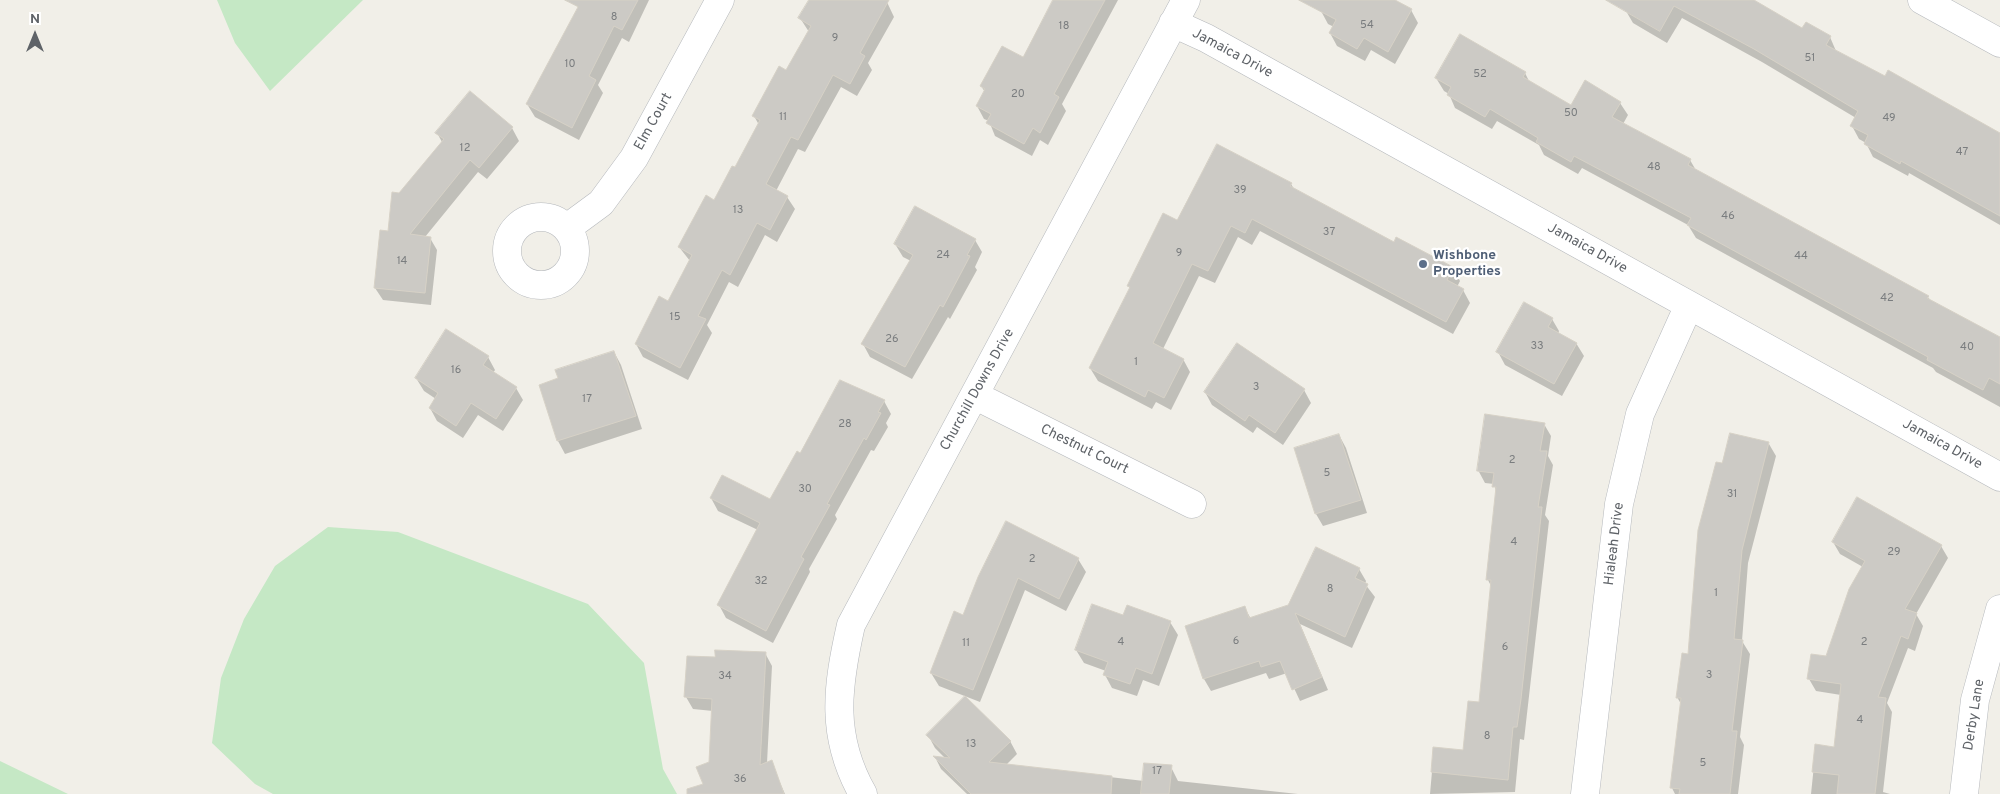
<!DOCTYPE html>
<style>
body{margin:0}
#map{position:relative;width:2000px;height:794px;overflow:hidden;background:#f1efe8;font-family:Overpass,sans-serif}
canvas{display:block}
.north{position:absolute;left:10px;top:10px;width:50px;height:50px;-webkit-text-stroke:4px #fff;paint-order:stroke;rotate:0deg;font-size:14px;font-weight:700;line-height:20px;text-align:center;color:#5f6368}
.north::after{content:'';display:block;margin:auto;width:18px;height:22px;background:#5f6368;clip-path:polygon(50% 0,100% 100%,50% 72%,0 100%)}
</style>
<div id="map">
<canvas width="2000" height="794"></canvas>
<div class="north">N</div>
</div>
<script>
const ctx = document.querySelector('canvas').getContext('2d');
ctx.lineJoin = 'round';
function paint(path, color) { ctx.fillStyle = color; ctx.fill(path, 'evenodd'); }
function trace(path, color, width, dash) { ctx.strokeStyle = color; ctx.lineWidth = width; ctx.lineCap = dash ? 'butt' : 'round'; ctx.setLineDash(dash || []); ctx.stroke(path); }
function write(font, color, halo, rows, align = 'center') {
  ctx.font = font + ' Overpass,sans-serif'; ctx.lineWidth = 4.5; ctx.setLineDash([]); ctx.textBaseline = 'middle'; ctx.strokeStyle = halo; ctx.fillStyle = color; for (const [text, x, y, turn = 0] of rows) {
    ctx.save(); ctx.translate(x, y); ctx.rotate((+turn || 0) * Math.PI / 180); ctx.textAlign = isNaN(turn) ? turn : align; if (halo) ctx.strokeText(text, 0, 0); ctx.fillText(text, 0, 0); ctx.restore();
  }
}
paint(new Path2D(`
 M217,0H363L270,91L235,43Z
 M328,527L398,532L588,604L644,663L663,769L677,794H273L255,784L212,743L221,678L244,619L275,566Z
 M0,761L68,794H0Z`), '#c5e8c5');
paint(new Path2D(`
 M583,0H649L629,42L622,38L598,85L603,93L579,140L535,117L527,104Z
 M810,0H886L894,17L868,63L872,70L857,96L841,87L805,152L798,149L776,191L787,197L795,209L777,242L765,235L738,287L729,282L707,325L712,333L688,380L643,357L636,344L669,303L690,261L679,247L715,201L736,169L759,125L754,116L786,72L809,32L800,18Z
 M1054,0H1118L1062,104L1066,111L1048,145L1040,140L1032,156L995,136L989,121L984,119L977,106L985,92L981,86L1023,59Z
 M1327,0H1393L1411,10L1418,23L1395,64L1371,50L1365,61L1337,46L1330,33L1334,27L1328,24L1321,11Z
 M1632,0H1751L1803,29L1830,37L1836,51L1885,78L1889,72L2000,135V225L1909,173L1908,176L1873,157L1866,143L1859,139L1852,126L1856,118L1762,62L1682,18L1667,43L1633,23L1626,11Z
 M1525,73L1530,83L1571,106L1620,103L1628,115L1623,124L1690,160L1697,172L1928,297L1931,301L2000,338V407L1936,372L1933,368L1696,238L1688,225L1582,168L1578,174L1544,155L1539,145L1497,121L1492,129L1455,108L1449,94L1444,91L1436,78Z
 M512,128L519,141L487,179L478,172L425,237L430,238L437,250L431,305L383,300L375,288L399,194L442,142L437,133Z
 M1291,184L1294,189L1394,244L1397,238L1453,268L1460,281L1457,287L1463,290L1470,303L1453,334L1260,231L1252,245L1238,237L1215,283L1199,276L1163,349L1183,359L1190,372L1171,410L1156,402L1152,409L1098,381L1090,368L1131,290L1128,286L1178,221Z
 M975,240L982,252L975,267L977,270L950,319L948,317L912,379L870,357L863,344L911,261L903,257L895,244Z
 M1552,319L1559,331L1558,334L1576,343L1584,356L1562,396L1505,365L1498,352Z
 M614,352L621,365L642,429L565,454L558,441L540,386L560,379Z
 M488,357L495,370L493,373L516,388L523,400L503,431L478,415L463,438L437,421L430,408L436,399L424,391L416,378Z
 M1304,390L1311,403L1283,445L1257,427L1253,433L1212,405L1205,392Z
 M884,401L891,414L886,423L888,427L874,451L871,450L835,515L837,519L809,569L810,572L773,643L726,618L719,605L758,530L718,511L711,498L770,501L800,454Z
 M1544,424L1551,436L1548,456L1553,465L1545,515L1549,521L1524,740L1520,739L1515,792L1430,794L1434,749L1464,751L1480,703L1491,586L1488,580L1496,491L1494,484L1485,483L1478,470Z
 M1339,435L1346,448L1367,513L1323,526L1316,514Z
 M1769,444L1776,456L1748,563L1742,641L1750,654L1740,737L1744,745L1738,794H1675L1672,788L1681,704L1677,697L1689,655L1723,465Z
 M1833,542L1941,546L1948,558L1916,614L1923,626L1915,651L1908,648L1887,703L1892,712L1883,792L1890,794H1811L1816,746L1835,748L1841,695L1816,691L1809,679L1826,658L1863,567L1840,554Z
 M1078,559L1086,572L1066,611L1025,590L980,702L939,686L931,673L964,616L979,577Z
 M1359,569L1366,581L1365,584L1375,597L1352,648L1300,624L1328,690L1300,701L1287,673L1269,679L1266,673L1211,691L1204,679L1187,627L1245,608L1251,619L1289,606Z
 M1170,622L1178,635L1159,686L1143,680L1137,696L1112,688L1105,675L1106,671L1084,663L1076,650Z
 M765,653L772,666L767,763L771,762L785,794H707L713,711L693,709L686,697L716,658Z
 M928,735L1010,741L1017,754L1006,765L1144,781L1171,767L1178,781L1298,794H967L941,769L935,757L946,759L935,748Z`), '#0003');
const building = new Path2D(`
 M565,0H638L622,30L614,26L589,76L596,80L572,128L526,104L578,7Z
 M809,0H889L860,53L865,56L850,84L833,75L798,140L791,137L766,184L788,196L770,230L757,223L730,275L722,270L698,316L706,319L680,368L635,344L659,296L668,301L692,255L678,247L706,195L714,200L732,166L735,167L760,120L752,116L779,66L786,70L811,26L798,18Z
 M1053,0H1105L1054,94L1059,97L1040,133L1033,128L1024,144L986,123L991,114L976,106L985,89L980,86L1002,46L1023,57Z
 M1299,0H1395L1412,9L1388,52L1364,38L1357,49L1329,33L1336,20Z
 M1606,0H1754L1802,28L1806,22L1831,36L1826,45L1885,76L1888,70L2000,133V216L1901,161L1900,164L1864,144L1868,135L1850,126L1858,111L1754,49L1674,6L1660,31Z
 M1460,34L1526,72L1523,77L1571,105L1585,80L1621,102L1612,117L1691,159L1688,165L1929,296L1927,298L2000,337V384L1989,378L1983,390L1927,360L1928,357L1687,225L1691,218L1574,156L1571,162L1536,142L1538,138L1490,109L1485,117L1447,95L1451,87L1435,78Z
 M470,91L513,127L479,168L470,160L410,234L431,237L425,293L374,288L380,230L388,231L392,192L399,193L444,139L435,133Z
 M1217,144L1292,183L1290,186L1394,242L1396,237L1453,267L1447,280L1464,289L1446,322L1252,219L1245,233L1231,226L1208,271L1192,264L1153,343L1184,359L1164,398L1148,390L1145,397L1089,368L1130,287L1127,286L1163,213L1177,220Z
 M915,206L976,239L967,255L970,256L943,307L940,305L905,367L861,344L913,255L894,244Z
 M1524,302L1553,318L1548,327L1577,343L1554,384L1496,352Z
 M446,329L489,356L483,365L517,387L496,419L471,403L456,426L429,408L438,393L415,378Z
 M1237,343L1305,389L1275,433L1249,415L1245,421L1204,392Z
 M614,351L636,416L557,441L539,385L558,378L555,370Z
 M840,380L885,400L878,412L881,413L866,440L864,438L827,504L830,505L801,557L804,559L766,631L717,605L760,523L710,498L722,475L770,499L797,451L800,453Z
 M1485,414L1545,423L1540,451H1547L1538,507H1542L1521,699L1517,727H1513L1508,780L1431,772L1433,747L1463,750L1468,701L1479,702L1491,580H1486L1496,487H1492L1494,473L1477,471Z
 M1730,433L1769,442L1742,550L1734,639L1743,640L1732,731H1737L1730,794H1679L1680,789L1670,788L1681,698H1676L1682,653L1688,654L1698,530L1716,462L1722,463Z
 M1339,434L1361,500L1315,514L1294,448Z
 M1857,497L1942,545L1905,609L1917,613L1908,639L1901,636L1878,697L1886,698L1875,794H1837L1839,775L1812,772L1815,744L1834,747L1841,684L1807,679L1811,654L1826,656L1849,589L1865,561L1832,542Z
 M1006,521L1079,558L1059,599L1018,578L973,690L930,673L954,611L963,615L978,577Z
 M1316,547L1360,568L1355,578L1368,584L1345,637L1295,613L1322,677L1292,690L1280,661L1261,667L1259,661L1203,679L1185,626L1245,606L1249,618L1288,605Z
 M1092,604L1123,615L1127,605L1171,621L1152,674L1136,668L1130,684L1103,675L1108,662L1075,650Z
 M715,650L766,652L760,765L772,760L784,794H687V789L703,784L696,767L709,762L712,699L684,697L687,656L715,657Z
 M965,696L1011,741L989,762L1112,776L1111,794H971L933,756L950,758L926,735Z
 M1144,763L1172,765L1169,794H1141Z`);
paint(building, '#cccac5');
trace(building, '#d6d1c6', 1);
const minor = new Path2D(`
 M1922,0L2000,43
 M1173,23L1206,38L2000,477
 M507 251a34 34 0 1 1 68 0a34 34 0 1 1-68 0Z
 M567,228L601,203L634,158L720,0
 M976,396L1192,504
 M863,794C830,736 837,687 851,625L1186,0
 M1585,794L1619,504L1640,414L1689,305
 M1964,794L1975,700L2000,609`);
trace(minor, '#b5b8bc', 29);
trace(minor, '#fff', 28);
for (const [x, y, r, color] of [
 [1423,264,5,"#5c6f8a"]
]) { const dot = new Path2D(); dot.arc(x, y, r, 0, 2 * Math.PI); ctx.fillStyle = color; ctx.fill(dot); trace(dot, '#fff', 2); }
write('11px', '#7a7d7f', null, [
 ["8",614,18],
 ["54",1367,26],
 ["18",1064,27],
 ["9",835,39],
 ["51",1810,59],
 ["10",570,65],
 ["52",1480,75],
 ["20",1018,95],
 ["50",1571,114],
 ["11",783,118],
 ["49",1889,119],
 ["12",465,149],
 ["47",1962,153],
 ["48",1654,168],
 ["39",1240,191],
 ["13",738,211],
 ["46",1728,217],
 ["37",1329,233],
 ["9",1179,254],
 ["24",943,256],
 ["44",1801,257],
 ["14",402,262],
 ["42",1887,299],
 ["15",675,318],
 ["26",892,340],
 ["33",1537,347],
 ["40",1967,348],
 ["1",1136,363],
 ["16",456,371],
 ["3",1256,388],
 ["17",587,400],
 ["28",845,425],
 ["2",1512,461],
 ["5",1327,474],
 ["30",805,490],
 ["31",1732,495],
 ["4",1514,543],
 ["29",1894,553],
 ["2",1032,560],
 ["32",761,582],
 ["8",1330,590],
 ["1",1716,594],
 ["6",1236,642],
 ["4",1121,643],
 ["2",1864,643],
 ["11",966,644],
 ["6",1505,648],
 ["3",1709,676],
 ["34",725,677],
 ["4",1860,721],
 ["8",1487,737],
 ["13",971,745],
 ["5",1703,764],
 ["17",1157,772],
 ["36",740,780]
]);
write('14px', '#5f6368', '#fff', [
 ["Jamaica Drive",1232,54,28],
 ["Elm Court",654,122,-61],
 ["Jamaica Drive",1587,249,29],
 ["Churchill Downs Drive",978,390,-61],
 ["Jamaica Drive",1942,445,29],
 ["Chestnut Court",1084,450,26],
 ["Hialeah Drive",1615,544,-83],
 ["Derby Lane",1975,715,-81]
]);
write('bold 14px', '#4e5e75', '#fff', [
 ["Wishbone",1433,256],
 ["Properties",1433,272]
], 'left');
</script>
